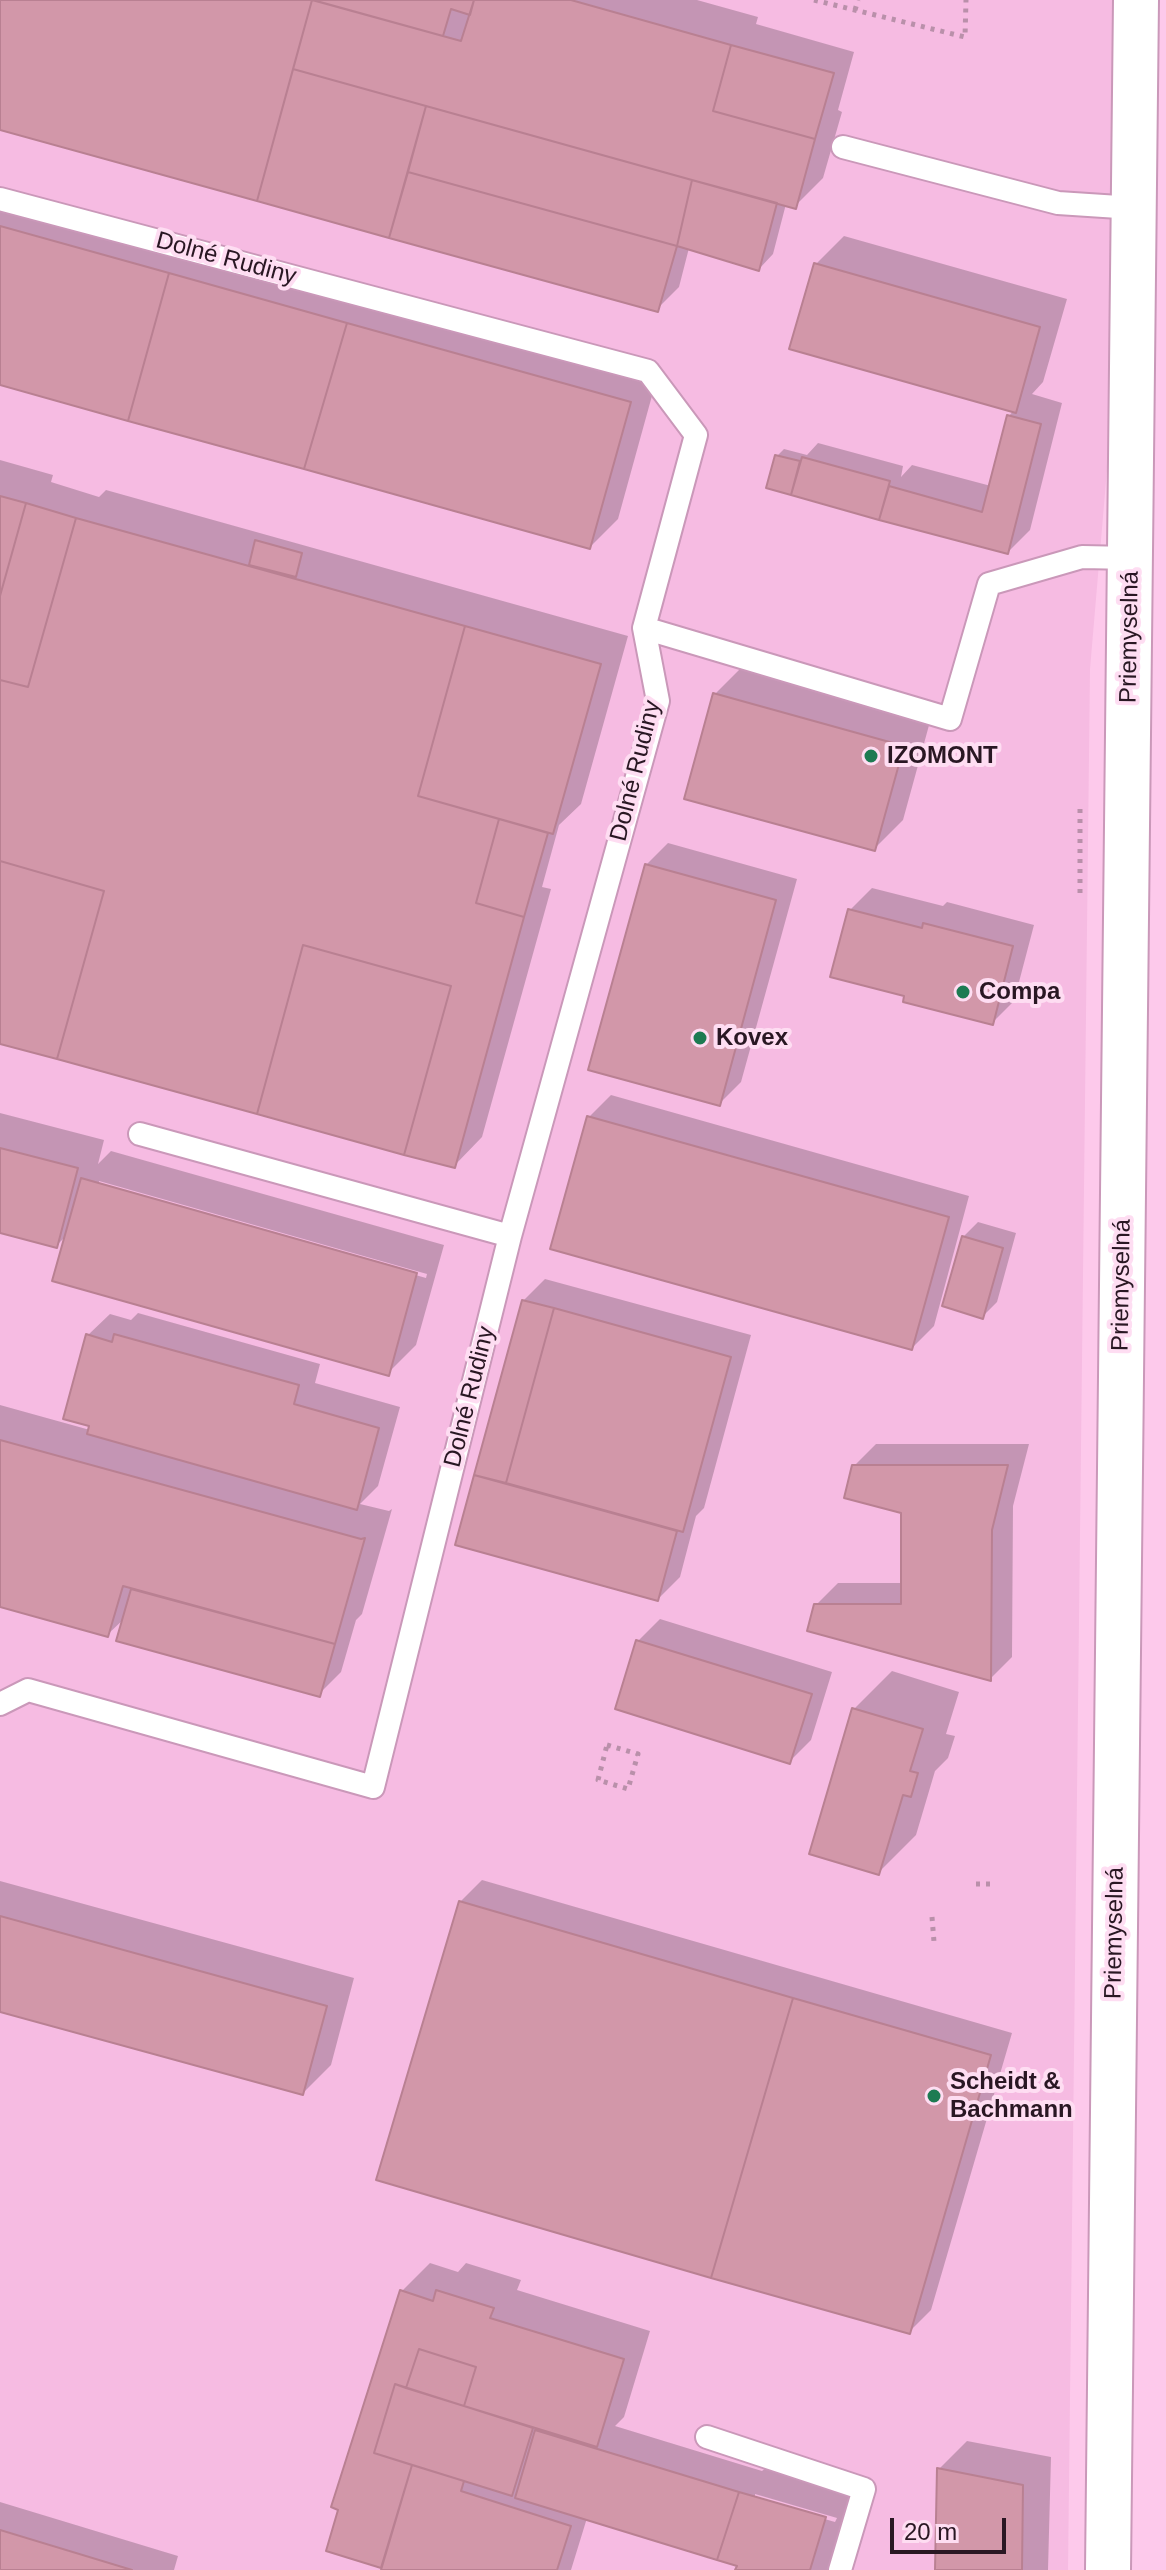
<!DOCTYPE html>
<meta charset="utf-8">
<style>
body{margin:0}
#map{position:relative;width:1166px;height:2570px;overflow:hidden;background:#fdc9eb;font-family:Arial,sans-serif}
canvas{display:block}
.scale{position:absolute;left:890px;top:2518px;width:116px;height:36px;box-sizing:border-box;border:4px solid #291723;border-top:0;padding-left:10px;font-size:24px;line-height:28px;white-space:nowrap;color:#291723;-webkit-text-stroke:6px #feddf2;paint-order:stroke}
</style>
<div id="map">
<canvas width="1166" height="2570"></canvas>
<div class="scale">20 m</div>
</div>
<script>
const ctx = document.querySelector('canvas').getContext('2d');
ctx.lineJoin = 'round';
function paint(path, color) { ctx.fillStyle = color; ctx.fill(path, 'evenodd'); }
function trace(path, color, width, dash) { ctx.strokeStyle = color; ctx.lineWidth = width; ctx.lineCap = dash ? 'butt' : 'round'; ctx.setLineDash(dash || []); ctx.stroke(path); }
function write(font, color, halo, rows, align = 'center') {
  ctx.font = font + ' Arial,sans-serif'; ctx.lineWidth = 8; ctx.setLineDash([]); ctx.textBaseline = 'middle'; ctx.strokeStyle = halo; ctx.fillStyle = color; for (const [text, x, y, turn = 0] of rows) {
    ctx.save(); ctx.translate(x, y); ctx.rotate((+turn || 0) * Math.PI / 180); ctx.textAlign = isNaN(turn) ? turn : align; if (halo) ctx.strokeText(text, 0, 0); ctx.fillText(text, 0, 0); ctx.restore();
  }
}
paint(new Path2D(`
 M0,0H1147L1090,669L1068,2570H0Z`), '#f6bbe2');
paint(new Path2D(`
 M0,0H697L758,17L756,24L854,52L838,110L842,112L823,178L795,206L786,204L773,254L759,269L689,248L679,287L657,309L0,128Z
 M0,191L658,374L618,519L590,547L0,383Z
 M844,236L1067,299L1043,382L1032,394L1062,403L1030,530L1008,552L768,487L777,456L784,449L807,455L818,443L903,466L901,477L912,465L991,486L1009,416L1014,410L816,264Z
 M0,460L53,475L51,482L99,497L106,490L628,636L581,804L559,825L542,887L551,889L482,1137L454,1166L0,1041Z
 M743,666L931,718L903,820L874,849L715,694Z
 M668,843L797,879L741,1082L719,1104L646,865Z
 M872,888L943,906L947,902L1034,925L1014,1001L992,1023L906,995L850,910Z
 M611,1095L969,1196L934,1326L912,1348L589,1117Z
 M0,1113L104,1140L98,1164L111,1151L444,1245L416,1345L388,1373L67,1235L56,1246L0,1231ZM99,1181L427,1274L426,1278L99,1185Z
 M978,1222L1016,1233L997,1302L982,1317L963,1237Z
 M545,1279L751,1335L704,1508L696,1516L680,1577L658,1599L457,1543L523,1301Z
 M138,1313L320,1364L315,1383L400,1407L378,1486L360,1504L389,1511L392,1509L362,1614L356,1620L341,1672L319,1694L125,1618L107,1635L0,1605V1405L90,1430L88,1335L110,1314L131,1320Z
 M876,1444H1029L1013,1506L1012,1657L990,1679L816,1605L838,1583H903V1512L854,1466Z
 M660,1619L832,1672L811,1740L789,1762L638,1641Z
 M892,1671L959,1692L946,1734L955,1736L948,1758L935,1771L916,1835L878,1873L854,1709Z
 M482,1880L1012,2033L931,2310L909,2332L460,1902Z
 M0,1881L354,1978L331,2065L303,2093L0,2010Z
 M430,2263L458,2272L466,2263L521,2280L517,2290L650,2331L624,2417L615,2426L762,2471L769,2465L853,2490L829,2570H738L739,2565L587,2518L571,2570H384L387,2559L380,2566L328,2549L402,2291ZM755,2494L837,2518L835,2522L755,2499Z
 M967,2441L1051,2457L1048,2570H937L939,2469Z
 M0,2502L178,2556L174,2570H0Z`), '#0003');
const building = new Path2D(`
 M0,0H312L257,201L0,130Z
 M312,0L461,41L474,0H571L731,45L713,111L815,139L796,209L293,69Z
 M313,0H474L470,15L451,9L443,36Z
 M731,45L834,73L815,139L713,111Z
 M293,69L426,106L389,238L257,201Z
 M426,106L692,180L677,246L408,172Z
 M408,172L677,246L658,312L389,238Z
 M692,180L777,203L759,271L677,246Z
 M0,226L169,273L128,421L0,385Z
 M814,263L1040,327L1016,413L789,349Z
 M169,273L347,323L304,469L128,421Z
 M347,323L631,402L590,549L304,469Z
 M1007,415L1041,424L1008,554L879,520L889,486L982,512Z
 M775,455L800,461L791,495L766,488Z
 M802,457L890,481L879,520L791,495Z
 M0,496L26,503L0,596Z
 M26,503L76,518L28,687L0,680V596Z
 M76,518L465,626L418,796L499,819L476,903L524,917L455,1168L404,1155L451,986L303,945L257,1114L57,1059L104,891L0,861V680L28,687Z
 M255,540L302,553L296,577L249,565Z
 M465,626L601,664L553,834L418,796Z
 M713,693L904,746L875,851L684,799Z
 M499,819L548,833L524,917L476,903Z
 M0,861L104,891L57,1059L0,1044Z
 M645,864L776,900L720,1106L588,1070Z
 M848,909L922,928L923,923L1013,946L993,1025L903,1002L904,996L830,977Z
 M303,945L451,986L404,1155L257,1114Z
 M587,1116L949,1217L912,1350L550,1249Z
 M0,1148L78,1168L57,1248L0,1233Z
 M81,1178L417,1273L389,1376L52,1281Z
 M962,1236L1003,1248L983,1319L942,1306Z
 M522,1300L554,1308L506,1483L474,1475Z
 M554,1308L731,1357L683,1532L506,1483Z
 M86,1334L112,1342L114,1334L299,1385L294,1404L379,1428L357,1510L87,1434L89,1426L63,1419Z
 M0,1440L361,1539L365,1538L335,1644L123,1586L108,1637L0,1607Z
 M852,1465H1008L992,1530L991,1681L807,1631L814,1604H901V1513L844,1498Z
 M474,1475L677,1531L658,1601L455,1545Z
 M131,1589L335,1644L320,1697L116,1641Z
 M636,1640L812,1694L790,1764L615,1709Z
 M852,1708L923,1729L910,1771L918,1773L911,1797L903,1795L879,1875L809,1854Z
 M459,1901L793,1998L711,2278L376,2180Z
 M0,1916L327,2006L303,2095L0,2012Z
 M793,1998L991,2055L910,2334L711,2278Z
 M400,2290L433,2301L436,2290L494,2308L490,2318L624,2359L597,2447L464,2406L476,2367L419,2349L406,2388L395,2384L374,2453L412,2465L381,2568L326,2551L338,2510L331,2507Z
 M419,2349L476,2367L464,2406L406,2388Z
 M395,2384L533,2428L512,2496L374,2453Z
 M535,2430L739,2492L717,2560L515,2498Z
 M412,2465L464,2481L461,2491L571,2526L557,2570H381Z
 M937,2468L1023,2485L1022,2570H935Z
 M739,2492L826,2517L810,2570H735L737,2566L717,2560Z
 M0,2530L132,2570H0Z`);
paint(building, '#d297a9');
trace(building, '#b98092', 2);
const service = new Path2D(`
 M843,147L1058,203L1134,208
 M0,199L648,371L696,435L644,628L658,701L510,1236L373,1787L28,1690L0,1704
 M644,628L950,719L989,584L1082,557L1131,558
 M140,1134L510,1236
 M707,2437L864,2489L840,2570`);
const minor = new Path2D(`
 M1108,2570L1136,0`);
trace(service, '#ca98b9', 26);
trace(minor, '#ca98b9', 48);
trace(new Path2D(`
 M814,0L965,37L966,0
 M855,10L858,0
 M1080,893V806
 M607,1745L638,1754L628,1789L598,1780Z
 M976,1884H991
 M932,1917L934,1942`), '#b990aa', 5, [4, 6]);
trace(service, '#fff', 22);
trace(minor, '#fff', 44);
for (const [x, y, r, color] of [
 [871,756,8,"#1d7b52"],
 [963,992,8,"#1d7b52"],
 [700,1038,8,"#1d7b52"],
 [934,2096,8,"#1d7b52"]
]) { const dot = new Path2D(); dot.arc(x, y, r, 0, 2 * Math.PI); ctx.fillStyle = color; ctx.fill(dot); trace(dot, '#feddf2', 3); }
write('24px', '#291723', '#feddf2', [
 ["Dolné Rudiny",226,259,15],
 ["Priemyselná",1130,637,-89],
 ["Dolné Rudiny",636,771,-76],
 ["Priemyselná",1122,1285,-89],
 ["Dolné Rudiny",470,1397,-76],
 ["Priemyselná",1115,1933,-89]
]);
write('bold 24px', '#291723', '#feddf2', [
 ["IZOMONT",887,756],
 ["Compa",979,992],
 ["Kovex",716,1038],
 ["Scheidt &",950,2082],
 ["Bachmann",950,2110]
], 'left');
</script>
